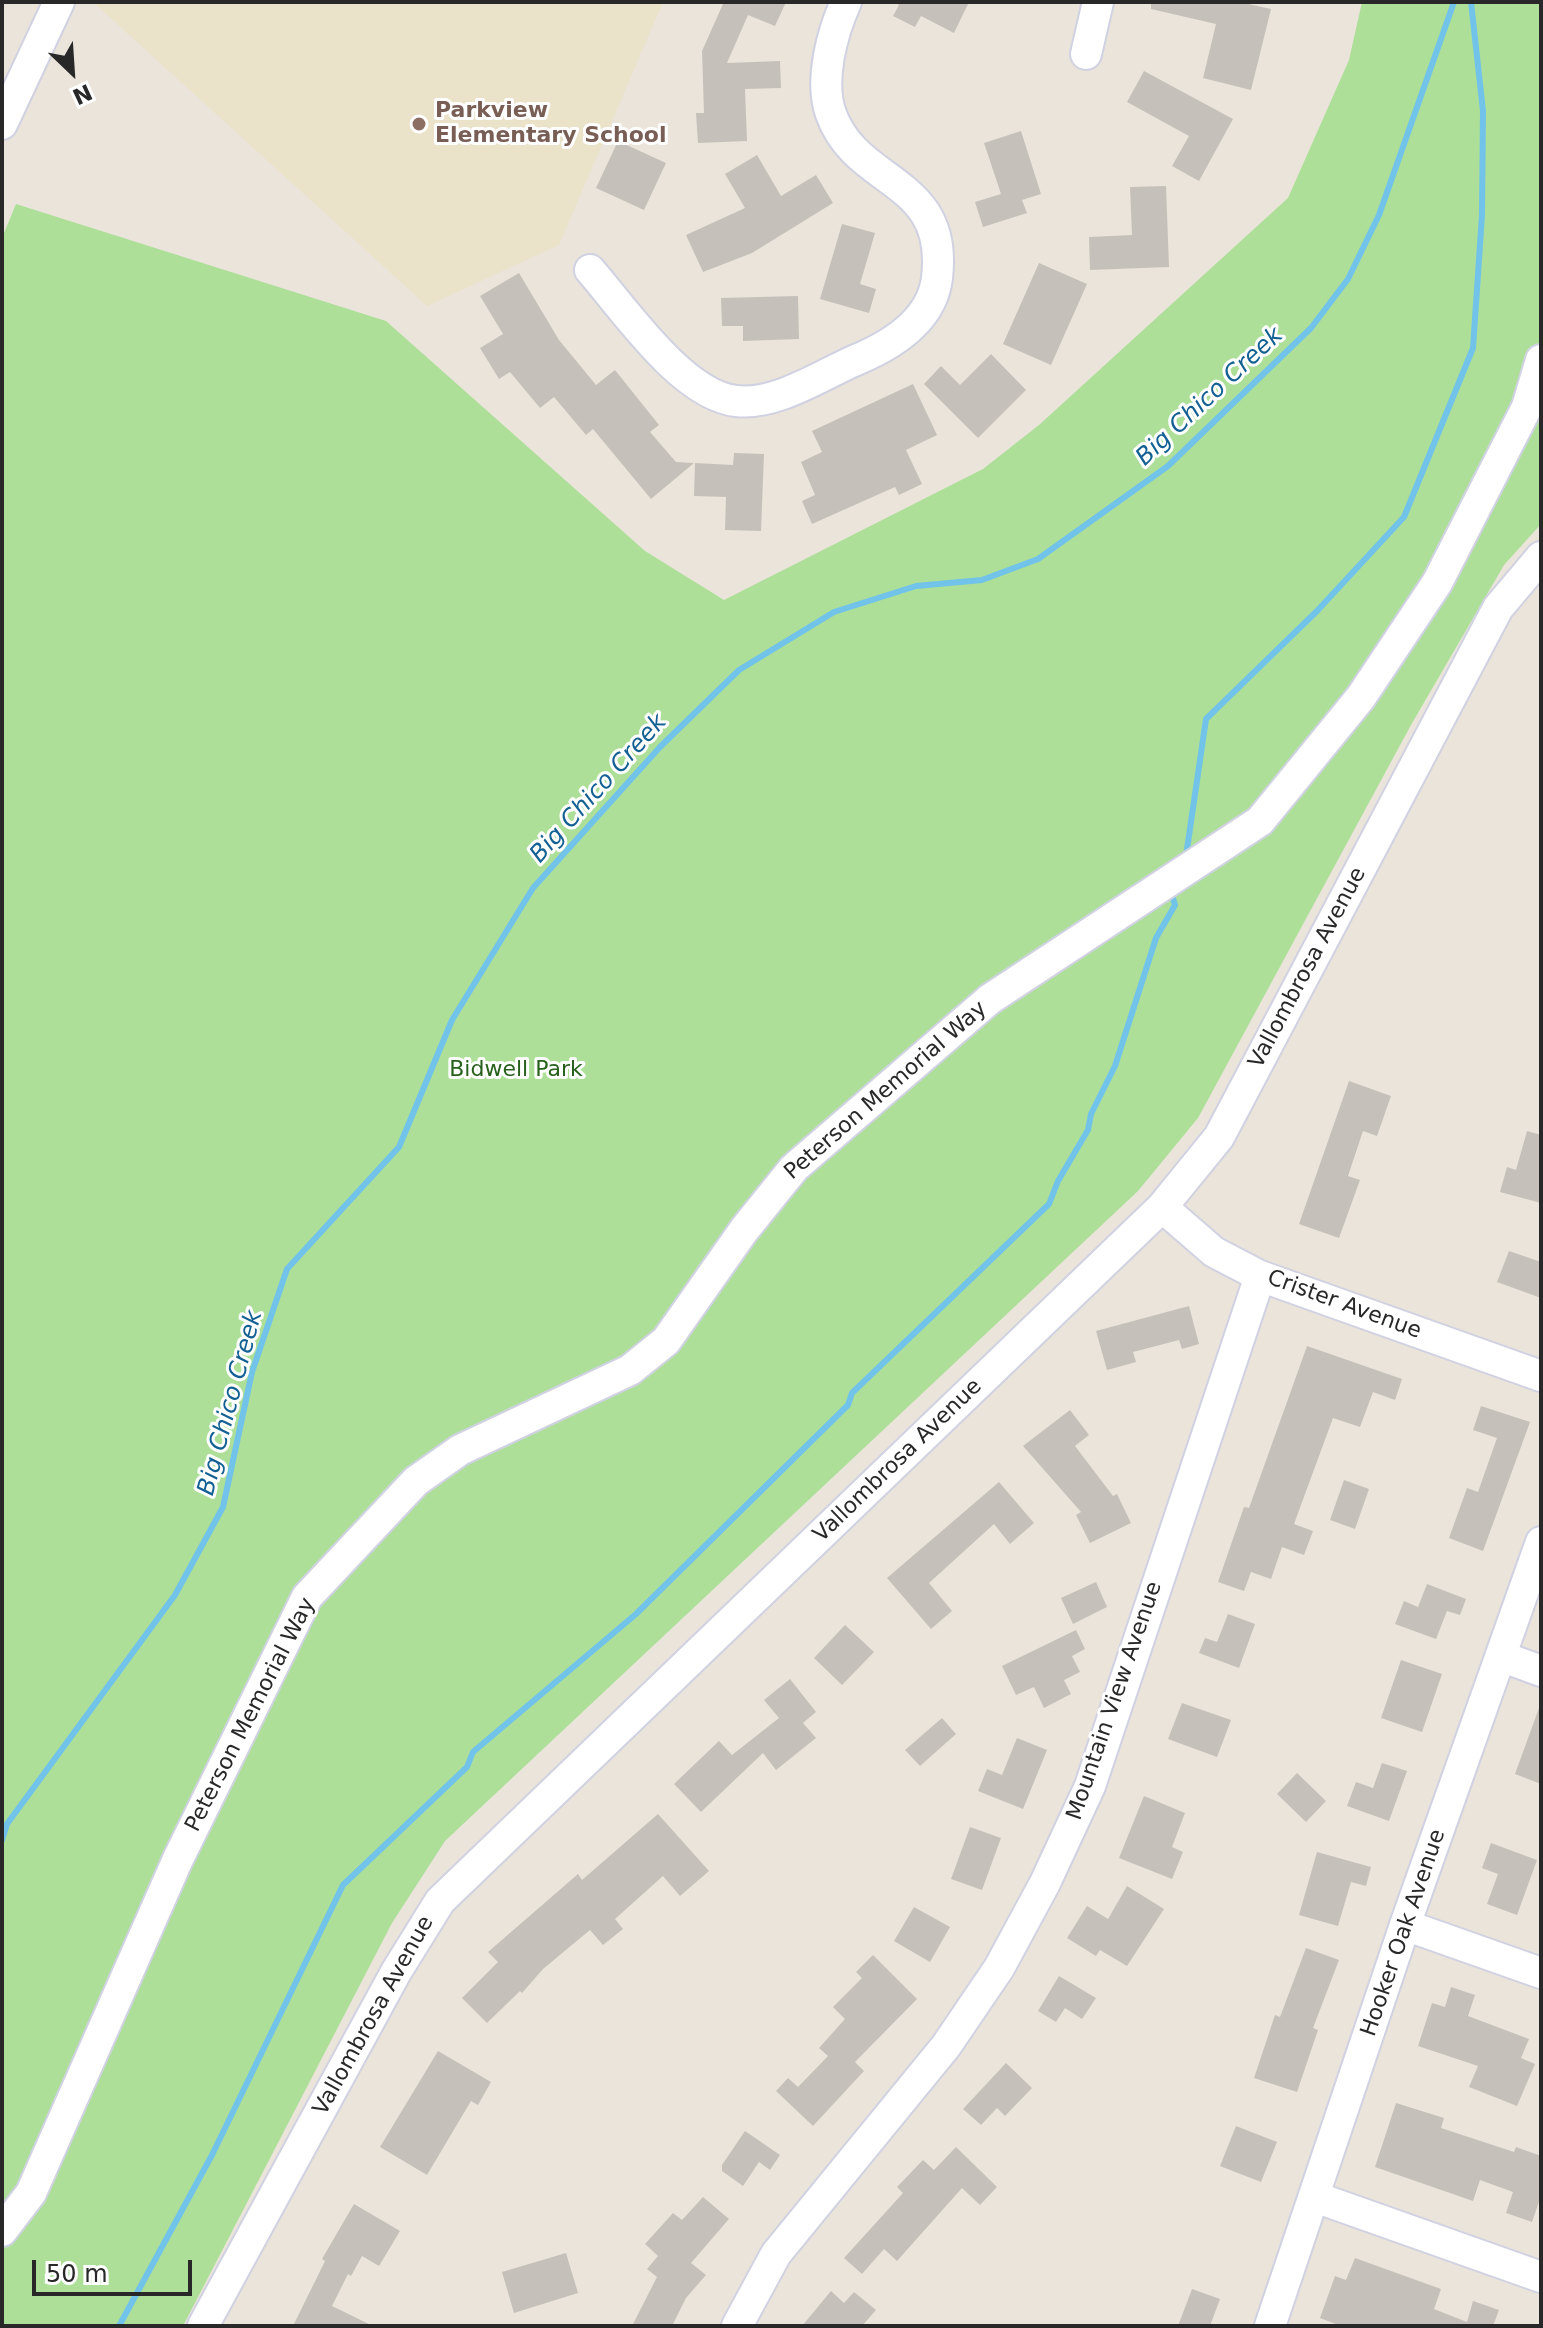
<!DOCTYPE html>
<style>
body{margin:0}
#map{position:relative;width:1543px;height:2328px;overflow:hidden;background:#eae4da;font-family:"DejaVu Sans",sans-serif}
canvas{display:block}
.frame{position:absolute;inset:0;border:4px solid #282828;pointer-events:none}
.north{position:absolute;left:32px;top:32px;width:80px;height:80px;-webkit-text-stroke:6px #fff;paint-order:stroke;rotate:155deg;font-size:22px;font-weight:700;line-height:32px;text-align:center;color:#282828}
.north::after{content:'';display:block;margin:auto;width:28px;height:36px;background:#282828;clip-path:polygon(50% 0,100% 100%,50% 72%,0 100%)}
.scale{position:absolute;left:32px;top:2260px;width:160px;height:36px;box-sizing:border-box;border:4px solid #282828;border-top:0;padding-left:10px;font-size:24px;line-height:28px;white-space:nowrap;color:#282828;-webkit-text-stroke:6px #fff;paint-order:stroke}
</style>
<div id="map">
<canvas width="1543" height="2328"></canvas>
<div class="frame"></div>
<div class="north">N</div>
<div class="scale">50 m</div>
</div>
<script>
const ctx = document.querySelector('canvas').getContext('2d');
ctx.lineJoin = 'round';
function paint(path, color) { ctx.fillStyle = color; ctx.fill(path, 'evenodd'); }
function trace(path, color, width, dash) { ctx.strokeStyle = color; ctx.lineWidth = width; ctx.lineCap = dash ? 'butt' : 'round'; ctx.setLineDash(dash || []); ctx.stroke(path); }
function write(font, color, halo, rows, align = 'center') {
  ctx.font = font + ' "DejaVu Sans",sans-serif'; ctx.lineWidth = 6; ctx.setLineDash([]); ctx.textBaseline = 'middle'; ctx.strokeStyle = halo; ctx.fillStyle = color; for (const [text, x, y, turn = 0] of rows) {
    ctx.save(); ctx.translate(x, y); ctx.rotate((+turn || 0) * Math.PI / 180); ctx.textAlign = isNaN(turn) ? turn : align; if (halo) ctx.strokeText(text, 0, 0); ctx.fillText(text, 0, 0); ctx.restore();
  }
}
paint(new Path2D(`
 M93,2H663L559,245L427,306Z`), '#ebe2ca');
paint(new Path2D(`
 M1362,2H1541V524L1504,565L1411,725L1198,1118L1138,1191L445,1841L392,1923L183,2326H2V238L16,204L386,321L645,551L724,600L983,469L1039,425L1288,198L1349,60Z`), '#addf99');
trace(new Path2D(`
 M1186,856L1206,719L1317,611L1404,517L1473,348L1482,215L1483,111L1471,2
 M2,1840L7,1824L175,1595L223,1507L252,1372L287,1269L399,1147L452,1020L533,888L660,747L739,670L834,612L916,586L982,580L1038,559L1168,466L1311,328L1348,279L1379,215L1454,2
 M119,2326L212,2155L343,1885L467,1767L473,1752L636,1614L848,1405L852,1393L1049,1204L1058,1181L1088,1130L1091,1114L1115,1066L1156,938L1175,905L1171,892`), '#71c3e9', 6);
paint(new Path2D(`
 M719,2H786L775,26L748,15L727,63L780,61L781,88L745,89L747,141L698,143L696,113H704L702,51L723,4Z
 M894,2H969L954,33L921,16L915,27L893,16L899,5Z
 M1151,2H1239L1271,9L1251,90L1203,78L1216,24L1151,9Z
 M1144,71L1233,119L1199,181L1172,166L1189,136L1127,102Z
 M1021,131L1041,194L1022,200L1027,213L983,227L975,202L1001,194L984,143Z
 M618,141L666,163L644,210L596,188Z
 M757,155L781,196L816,175L833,203L752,253L703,272L686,235L745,208L725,174Z
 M1166,186L1169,267L1090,270L1089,237L1132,235L1130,187Z
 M842,224L875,233L860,284L876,289L869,313L820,299Z
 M1039,263L1087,284L1051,365L1003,344Z
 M519,273L559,340L596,385L615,370L659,425L650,432L676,462L694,463L651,499L593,429L586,435L554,397L540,408L510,372L499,379L480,348L503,334L480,296Z
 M798,296L799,339L743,341V326H722L721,298Z
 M991,354L1026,390L978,438L924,384L941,366L960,385Z
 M913,384L937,435L906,450L922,484L899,495L895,487L812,524L802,501L815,495L801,462L822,452L812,431Z
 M734,453L764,454L761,531L725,530L726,497L694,496L695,463L733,465Z
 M1349,1081L1391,1096L1377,1136L1363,1131L1348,1176L1360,1180L1339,1238L1299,1224Z
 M1527,1131L1541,1135V1203L1500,1192L1507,1167L1516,1170Z
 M1509,1251L1541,1262V1298L1497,1282Z
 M1189,1306L1199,1344L1182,1349L1179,1340L1133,1352L1136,1362L1107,1370L1096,1331Z
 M1307,1346L1402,1379L1395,1400L1373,1392L1360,1427L1333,1418L1294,1524L1313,1531L1304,1555L1282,1547L1271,1579L1251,1572L1244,1591L1218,1582L1244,1507L1249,1508Z
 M1481,1406L1530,1422L1483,1551L1449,1538L1467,1488L1478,1492L1497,1438L1473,1430Z
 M1070,1410L1089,1435L1075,1446L1113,1496L1117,1494L1131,1523L1090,1543L1076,1515L1081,1512L1023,1446Z
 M1344,1480L1369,1489L1355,1529L1330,1520Z
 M999,1482L1034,1523L1010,1544L994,1524L929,1583L952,1611L931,1629L887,1578Z
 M1096,1582L1107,1607L1073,1624L1061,1598Z
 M1427,1584L1466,1599L1460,1615L1447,1611L1436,1639L1395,1624L1404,1601L1418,1607Z
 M1228,1614L1255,1624L1239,1668L1199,1653L1205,1638L1217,1642Z
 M845,1625L874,1652L842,1685L814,1658Z
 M1076,1630L1085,1649L1072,1656L1080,1672L1064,1680L1071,1694L1044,1708L1034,1687L1016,1695L1002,1666Z
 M1401,1660L1442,1674L1422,1732L1381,1718Z
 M790,1679L816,1712L803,1723L816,1738L776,1770L763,1753L701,1812L674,1784L719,1741L732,1755L779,1718L764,1700Z
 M1182,1703L1231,1720L1217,1757L1168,1739Z
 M1539,1708L1541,1709V1784L1515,1774Z
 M942,1718L956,1734L920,1766L905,1750Z
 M1017,1738L1047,1750L1023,1809L978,1791L987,1769L1002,1775Z
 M1382,1763L1407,1771L1389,1821L1347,1806L1356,1782L1373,1788Z
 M1297,1773L1326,1801L1306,1822L1277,1794Z
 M1144,1796L1185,1813L1172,1847L1183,1852L1172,1879L1119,1858Z
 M658,1814L709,1871L680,1896L663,1876L615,1919L623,1929L603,1945L590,1930L543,1969L522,1993L520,1991L487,2023L462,1998L498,1962L488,1952L578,1874L582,1880Z
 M970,1827L1001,1838L982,1890L951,1879Z
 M1491,1843L1537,1860L1517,1915L1487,1904L1498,1874L1482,1868Z
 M1317,1852L1371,1867L1366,1886L1351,1882L1338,1926L1299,1915Z
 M1127,1886L1164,1909L1127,1966L1100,1950L1096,1956L1067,1938L1087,1906L1108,1919Z
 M914,1907L950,1927L930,1962L894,1941Z
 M1306,1948L1339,1960L1313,2028L1318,2030L1297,2092L1254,2078L1275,2015L1280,2017Z
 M873,1955L917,1999L855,2062L864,2071L813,2126L776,2091L788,2078L798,2087L828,2056L819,2048L845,2019L833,2007L862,1978L856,1972Z
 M1059,1976L1096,1998L1082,2019L1065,2008L1056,2022L1038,2011Z
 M1451,1987L1475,1995L1468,2016L1529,2039L1521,2058L1535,2064L1517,2106L1469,2087L1478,2066L1418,2046L1432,2003L1445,2007Z
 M438,2051L491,2082L478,2105L471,2101L427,2175L380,2147Z
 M1006,2063L1032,2088L1005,2116L997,2108L981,2125L963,2109Z
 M1396,2103L1444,2118L1441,2128L1514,2152L1516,2147L1541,2156V2196L1532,2222L1506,2213L1513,2192L1480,2180L1473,2201L1375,2167Z
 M1236,2126L1277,2142L1261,2182L1220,2166Z
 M745,2131L780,2155L770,2170L759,2162L743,2186L722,2171V2165Z
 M956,2147L997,2187L980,2205L962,2188L897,2261L884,2249L862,2274L844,2258L903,2193L897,2187L923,2160L934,2170Z
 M703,2197L729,2219L691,2263L706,2275L686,2298L672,2326H632L657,2277L647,2269L658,2256L645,2244L673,2213L682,2220Z
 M354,2204L400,2231L379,2266L362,2256L351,2276L348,2274L332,2306L373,2326H293L325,2261L322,2259Z
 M566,2253L578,2293L514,2313L502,2272Z
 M1355,2258L1441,2289L1434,2309L1467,2322L1473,2301L1499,2310L1493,2326H1341L1320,2318L1335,2276L1346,2280Z
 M1192,2289L1220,2299L1210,2326H1178Z
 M831,2291L844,2303L854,2292L876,2310L862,2326H802Z`), '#c5c1ba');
const minor = new Path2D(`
 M1086,54L1098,2
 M2,124L59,2
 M590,270C624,309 682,395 736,401C776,406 821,375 856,360C892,345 932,320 937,278C949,177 857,187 831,114C819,81 832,33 846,2
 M1162,1207L1214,1252L1260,1276L1541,1376
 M1503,1657L1541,1671
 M1405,1925L1541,1973
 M1315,2197L1541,2277
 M2,2231L31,2193L178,1859L307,1597L416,1481L460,1450L630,1370L666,1341L744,1230L794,1168L990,999L1260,821L1361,697L1437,583L1527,407L1541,360
 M203,2326L396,1972L440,1901L1162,1207L1219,1137L1498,608L1541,557
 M737,2326L776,2254L946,2046L999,1968L1045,1883L1090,1786L1260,1276
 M1270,2326L1405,1925L1541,1542`);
trace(minor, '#d0d2e1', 34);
trace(minor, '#fff', 30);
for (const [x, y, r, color] of [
 [419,124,8,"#8d6e63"]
]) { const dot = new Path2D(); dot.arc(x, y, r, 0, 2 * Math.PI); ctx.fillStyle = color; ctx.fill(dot); trace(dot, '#fff', 3); }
write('bold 22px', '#785e54', '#fff', [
 ["Parkview",435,111],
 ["Elementary School",435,136]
], 'left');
write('22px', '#282828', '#fff', [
 ["Vallombrosa Avenue",1308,968,-62],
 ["Peterson Memorial Way",886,1091,-41],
 ["Crister Avenue",1344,1305,20],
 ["Vallombrosa Avenue",898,1461,-44],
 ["Mountain View Avenue",1115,1701,-71],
 ["Peterson Memorial Way",251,1715,-63],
 ["Hooker Oak Avenue",1404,1933,-71],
 ["Vallombrosa Avenue",374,2016,-61]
]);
write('22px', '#27611c', '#fff', [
 ["Bidwell Park",516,1070]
]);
write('italic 24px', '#136092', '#fff', [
 ["Big Chico Creek",1210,397,-43],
 ["Big Chico Creek",599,789,-48],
 ["Big Chico Creek",231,1403,-75]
]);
</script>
